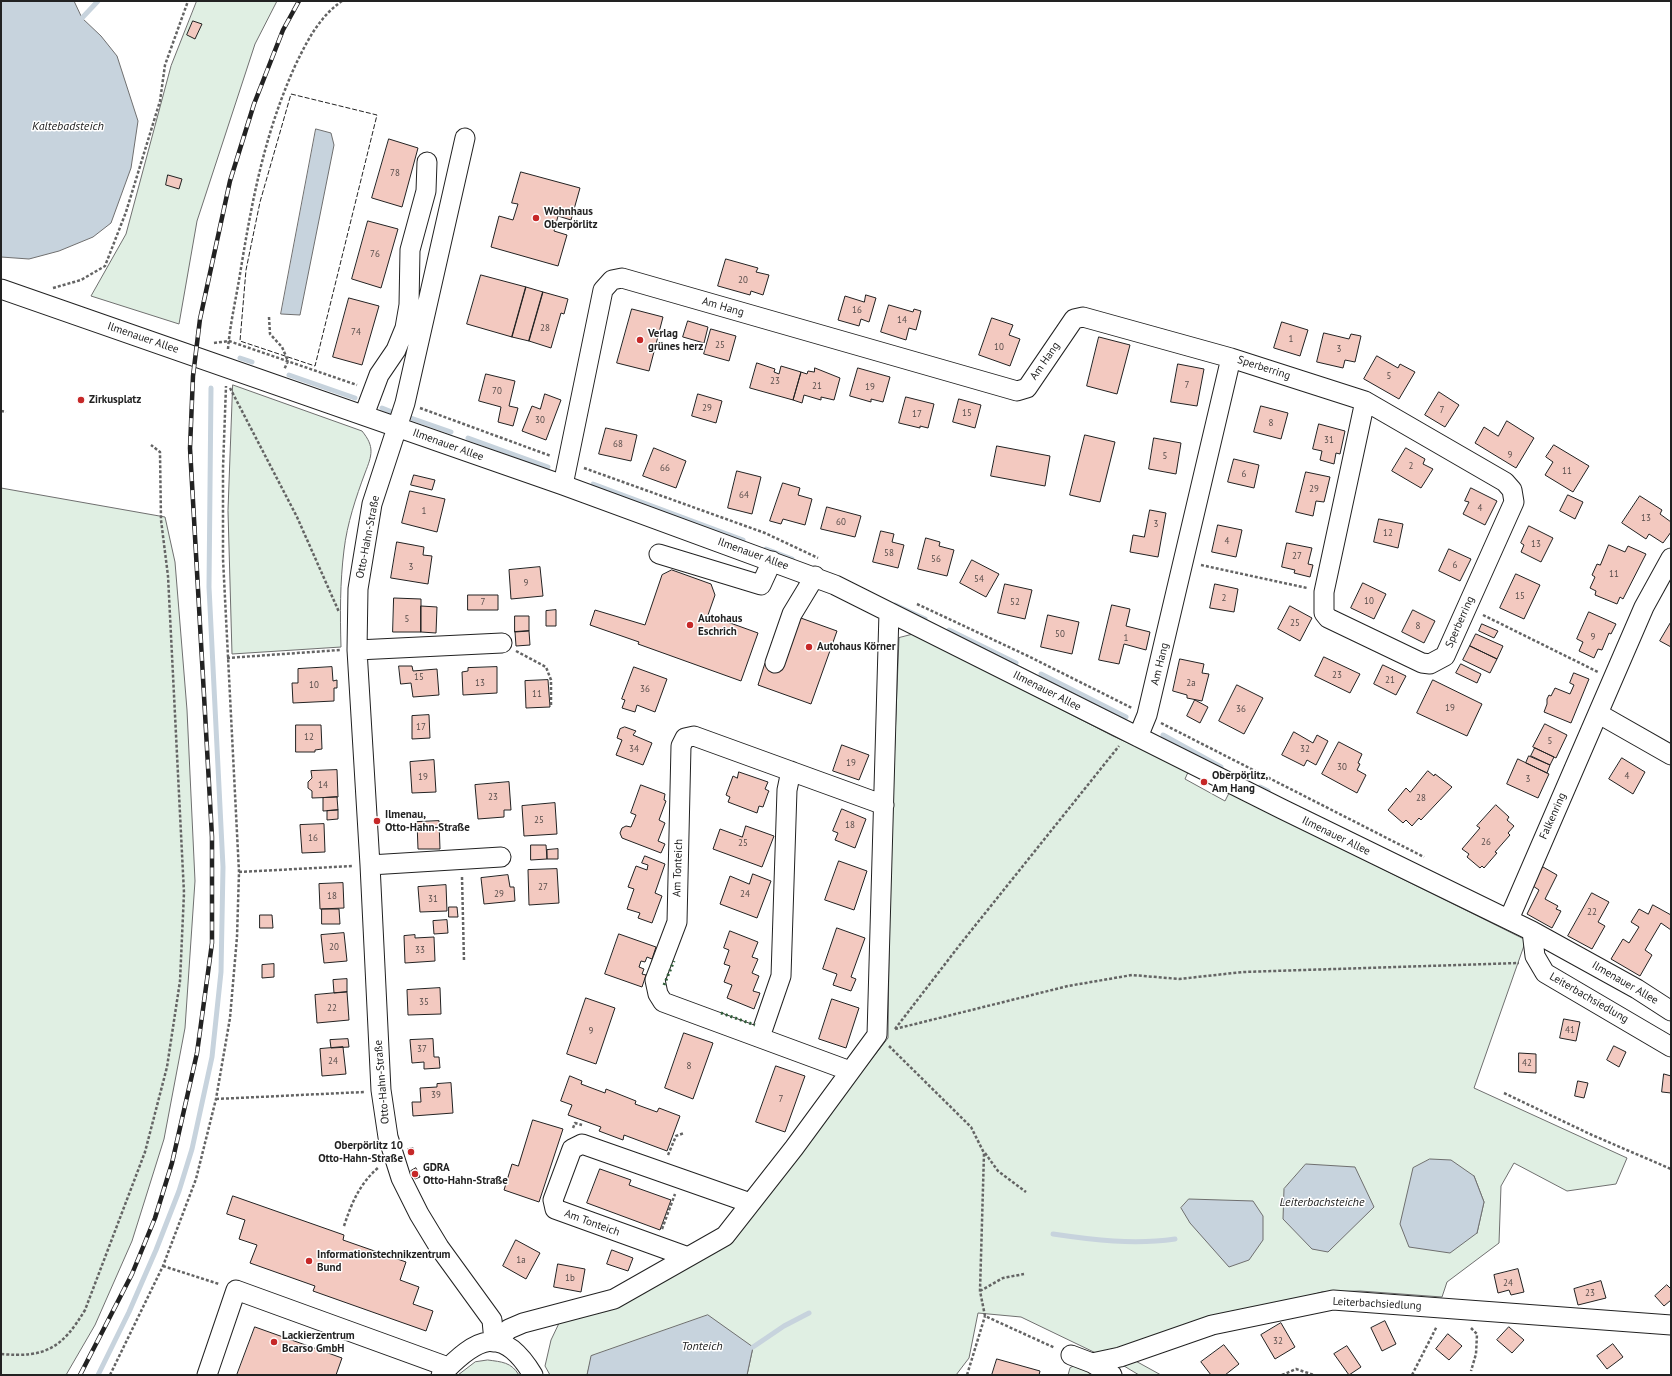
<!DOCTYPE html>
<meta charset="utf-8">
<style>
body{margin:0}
#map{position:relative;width:1672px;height:1376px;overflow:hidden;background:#fff;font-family:"PT Sans",sans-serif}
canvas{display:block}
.frame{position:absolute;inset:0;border:2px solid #222;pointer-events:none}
</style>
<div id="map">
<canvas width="1672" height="1376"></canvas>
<div class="frame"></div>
</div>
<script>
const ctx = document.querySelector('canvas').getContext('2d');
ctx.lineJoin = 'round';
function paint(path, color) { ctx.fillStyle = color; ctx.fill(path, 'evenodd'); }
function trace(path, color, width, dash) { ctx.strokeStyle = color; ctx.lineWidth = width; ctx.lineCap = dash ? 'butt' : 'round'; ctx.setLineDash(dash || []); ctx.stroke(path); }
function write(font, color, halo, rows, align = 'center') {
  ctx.font = font + ' "PT Sans",sans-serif'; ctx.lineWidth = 3; ctx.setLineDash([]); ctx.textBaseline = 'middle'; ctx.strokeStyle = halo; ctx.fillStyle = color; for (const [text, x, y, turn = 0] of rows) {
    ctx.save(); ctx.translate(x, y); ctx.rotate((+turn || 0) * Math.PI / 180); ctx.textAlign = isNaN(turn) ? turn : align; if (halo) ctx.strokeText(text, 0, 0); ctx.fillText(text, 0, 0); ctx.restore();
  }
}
const green = new Path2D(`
 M197,1H277L255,44L197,221L179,324L91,296L126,234L171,66Z
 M233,385L362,431C375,447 372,455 365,473C356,497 347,524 344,550C340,582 340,615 341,647L232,654L228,511Z
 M1,488L165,517L175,562L187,710L195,881L185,1028L164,1139L132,1241L95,1325L66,1375H1Z
 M914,634L1113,736L1189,770L1185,779L1225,801L1229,793L1526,940L1474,1088L1627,1158L1616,1184L1567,1191L1514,1163L1501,1186L1499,1243L1447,1282L1442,1297L1360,1291L1322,1292L1127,1346L1102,1356L1021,1317L978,1313L969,1358L956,1375H747L753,1347L592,1356L587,1375H550L545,1366L551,1340L561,1319L654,1284L782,1174L888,1038L890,865L899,638ZM1474,1176L1484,1202L1477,1233Z
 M1132,1359L1161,1375H1139L1119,1363Z
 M488,1360C502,1362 511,1362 519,1375H458L475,1362Z
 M1081,1363L1105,1375H1068L1070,1368Z`);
paint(green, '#e0efe3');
trace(green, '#6f6f6f', 1);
const water = new Path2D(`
 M1,1H74L82,18L101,36L117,56L138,121L131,168L111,223L93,237L59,251L29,259L1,257Z
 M316,129L331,133L334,145L300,315L281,314Z
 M1430,1159L1451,1160L1474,1176L1484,1202L1477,1233L1450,1253L1409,1247L1400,1224L1413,1168Z
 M1306,1164L1355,1167L1374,1207L1328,1252L1312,1249L1283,1219L1284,1189Z
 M1189,1199L1253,1201L1263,1216V1240L1249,1260L1229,1267L1190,1223L1181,1208Z
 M708,1315L753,1347L747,1375H587L591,1356Z`);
paint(water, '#c7d3dd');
trace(water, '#6f6f6f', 1);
trace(new Path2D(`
 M82,18L98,1
 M240,358L252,362
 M289,375L355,398
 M382,408L397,414
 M405,416L451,432
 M468,438L548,467
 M593,484L743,540
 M766,549L792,559
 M895,605L925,619
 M949,630L1016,663
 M1041,674L1126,717
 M1163,735L1221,767
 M1260,787L1268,791
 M1053,1234C1093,1240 1134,1245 1175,1239
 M753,1347L784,1326L809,1313
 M98,1375L129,1312L156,1250L179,1191L192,1149L212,1057L221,972L223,867L209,587L211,388`), '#c7d3dd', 5);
const building = new Path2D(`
 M193,21L202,24L195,39L187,35Z
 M389,139L418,148L402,207L372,198Z
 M521,172L580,188L571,220L558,216L554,231L567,235L558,266L491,247L499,216L513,220L518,204L512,203Z
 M168,175L182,179L179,189L166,185Z
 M368,221L398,229L381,288L352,279Z
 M726,259L758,268L756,272L769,275L763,295L751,291L750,295L718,286Z
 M481,275L526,287L512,337L467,324Z
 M526,287L543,292L529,341L512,337Z
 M543,292L568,299L564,314L561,313L551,348L529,341Z
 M866,295L876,298L869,322L861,319L859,326L838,320L845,296L864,302Z
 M349,298L379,306L362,365L333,357Z
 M889,305L913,312L914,309L921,311L916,330L909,328L906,340L881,332Z
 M632,309L663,317L649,371L617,363Z
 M992,318L1013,325L1009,335L1020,339L1010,366L979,355Z
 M688,321L708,327L704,343L683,337Z
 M1282,322L1308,330L1300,356L1274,348Z
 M711,329L736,336L729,361L704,354Z
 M1324,333L1349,339L1351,334L1361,336L1355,362L1345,360L1343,368L1317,362Z
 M1099,337L1130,345L1117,394L1087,386Z
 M1377,356L1398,368L1400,364L1415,372L1399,399L1364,379Z
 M757,363L775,369L774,372L779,374L781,366L801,372L793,400L750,388Z
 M1178,364L1204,369L1197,406L1171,402Z
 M815,368L840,378L834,400L821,397V400L804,395L802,403L793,400L801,372L807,374L808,371L814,372Z
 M858,368L890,377L883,402L871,399V402L850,396Z
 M486,374L515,381L509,406L518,408L513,426L498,422L501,407L479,401Z
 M1439,392L1459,405L1445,427L1425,415Z
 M545,394L561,400L546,440L522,431L532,406L540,409Z
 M698,394L722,401L716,423L692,416Z
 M906,397L934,404L928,428L920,426V428L899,423Z
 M959,399L981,405L975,428L953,422Z
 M1261,406L1288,413L1281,439L1254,432Z
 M1507,421L1534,438L1516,468L1475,443L1484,427L1498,436Z
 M1319,424L1345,431L1340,454L1336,453L1334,464L1320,460L1322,451L1313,449Z
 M606,428L637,435L631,461L599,454Z
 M1085,435L1115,442L1100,502L1070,495Z
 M1154,438L1181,443L1176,474L1149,469Z
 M1554,445L1589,466L1573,492L1545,475L1553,462L1546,457Z
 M997,446L1050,456L1045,486L991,476Z
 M654,448L686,461L676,488L643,476Z
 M1406,448L1425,459L1423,464L1433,469L1421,488L1392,471Z
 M1234,459L1259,465L1254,488L1228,482Z
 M737,471L761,477L752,514L728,508Z
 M1306,472L1330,477L1324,502L1316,501L1313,516L1296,512Z
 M414,475L435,480L432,490L411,485Z
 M783,483L800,488L798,495L812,499L805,525L783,519L781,524L770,521Z
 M1471,488L1497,501L1485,525L1463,514L1469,502L1465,501Z
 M410,491L445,499L437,532L402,523Z
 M1568,495L1583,502L1575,519L1560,511Z
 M1640,496L1662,510L1660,514L1671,522V532L1663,543L1649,534L1646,539L1622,523Z
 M827,507L861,516L855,537L821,529Z
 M1150,510L1166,513L1158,557L1130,552L1133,535L1144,537Z
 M1379,519L1403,524L1398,548L1374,542Z
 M1218,525L1242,530L1236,557L1212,552Z
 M1529,526L1553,538L1541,562L1521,552L1524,545L1521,543Z
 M881,531L894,534L892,542L904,545L898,568L873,562Z
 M926,538L940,542L939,546L954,550L947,576L918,569Z
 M397,542L424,547L423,555L432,556L428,584L391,578Z
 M1287,543L1312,548L1308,564L1313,565L1310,577L1294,573L1295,570L1282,567Z
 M1609,545L1625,552L1628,546L1646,554L1623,599L1620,597L1617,604L1595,595L1596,591L1590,588L1595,577L1592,575L1597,564L1600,565Z
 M1449,549L1471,559L1460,581L1439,571Z
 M972,560L999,574L986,597L960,583Z
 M540,567L543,596L511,599L509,570Z
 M672,570L711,584L715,595L708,615L758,633L741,681L638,644L639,642L590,625L595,610L645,625L662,575Z
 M1516,574L1540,585L1524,619L1500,608Z
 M1363,583L1386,594L1374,619L1351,608Z
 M1005,584L1032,590L1025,619L998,613Z
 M1215,584L1238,589L1234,612L1210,608Z
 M468,595H498V610H468Z
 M394,598L421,599V632H393Z
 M1112,605L1130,609L1126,626L1150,632L1146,650L1124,644L1119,664L1099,660Z
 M421,606L437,607L436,633L421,632Z
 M1290,606L1312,618L1300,641L1278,629Z
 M556,610V626H546V611Z
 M1413,610L1435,621L1424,643L1402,632Z
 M1589,612L1616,624L1611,634L1609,633L1602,650L1598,649L1594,658L1579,651L1583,642L1577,639Z
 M1048,615L1079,622L1072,654L1041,647Z
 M515,616H529V631L515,632Z
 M798,617L837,631L811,704L758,685L765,663L780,668Z
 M1671,622V647L1660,641Z
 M1482,624L1498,631L1494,638L1479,631Z
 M529,631L530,645L516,646L515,632Z
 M1476,634L1503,646L1497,659L1470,646Z
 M1470,646L1497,659L1490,673L1463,660Z
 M1324,657L1360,674L1350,693L1315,676Z
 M1180,659L1204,664L1202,673L1209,674L1202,701L1187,698V695L1173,691Z
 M1461,664L1481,674L1477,683L1456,673Z
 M1383,665L1406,676L1396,695L1374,684Z
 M399,666H412L413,671L437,669L439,695L413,697L411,683L401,684Z
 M332,667L333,681L337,680V688H334V701L293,703L292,683H298V669Z
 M497,667V693L463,695L462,672L468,671V668Z
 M634,667L667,679L655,712L637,705L635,712L622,708L625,700L622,699Z
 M1574,673L1589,679L1571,723L1544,712L1547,704V699L1549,695L1551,696L1555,688L1570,694L1574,685L1570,683Z
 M548,680L550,707L526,708L525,681Z
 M1433,680L1482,704L1467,736L1417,713Z
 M1237,685L1263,698L1244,734L1219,721Z
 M1195,700L1208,707L1200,723L1187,716Z
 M429,715L430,738L412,739V716Z
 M1545,724L1567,735L1556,758L1533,747Z
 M296,725H321L322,749L315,750V752H296Z
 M625,727L636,731L633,735L652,743L643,765L616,755L622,740L617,738L620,729Z
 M1294,732L1313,743L1317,735L1328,741L1316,765L1307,760L1304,766L1282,755Z
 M1339,742L1362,754L1358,763L1360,764L1357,770L1366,775L1357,793L1322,774Z
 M842,745L869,755L859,780L833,771Z
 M1535,748L1554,757L1550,765L1531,756Z
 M1529,756L1550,765L1547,773L1526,763Z
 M1622,758L1645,772L1633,794L1609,779Z
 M1518,759L1549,774L1538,798L1507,784Z
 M434,760L436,792L412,793L410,762Z
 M337,770L338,797L312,798V791L308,788V782L312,778L311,771Z
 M1428,771L1434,776L1435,774L1452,787L1421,820L1419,818L1412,826L1406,820L1403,823L1388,810L1406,788L1410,792Z
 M739,772L768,782L765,789L769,791L768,793L763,807L759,806L757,813L728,802L730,797L726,795L733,776L737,778Z
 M509,782L511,810H504V817L478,819L475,785Z
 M641,785L665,794L664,800L666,801L659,820L665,823L658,841L665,844L661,853L622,838L620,833L622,828L626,826L631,827L636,815L631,813Z
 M337,797L338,810L323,811V798Z
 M555,803L557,834L524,836L522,806Z
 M1496,805L1509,817L1507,820L1514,826L1508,833L1510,835L1495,852L1497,853L1484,868L1482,866L1480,868L1467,857L1469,854L1462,849L1480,828L1477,826Z
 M842,809L866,819L855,848L835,840L838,833L833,831Z
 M338,810V819L327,820V811Z
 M439,821L440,849H418L417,822Z
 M324,824L325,852L302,853L300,825Z
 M746,826L774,836L762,867L713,849L720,829L742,837Z
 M531,845H546L547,859L531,860Z
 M558,849V859H547V850Z
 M645,856L665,864L655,893L662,896L652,923L638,918L640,913L627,909L634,889L628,887L636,866L647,870L648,865L642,863Z
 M839,861L867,871L854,910L825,900Z
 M1543,867L1557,875L1545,899L1558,906L1556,909L1561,911L1552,928L1527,914L1539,890L1533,886Z
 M557,869L559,903L529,905L528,870Z
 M753,874L771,881L757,918L720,904L730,876L749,884Z
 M508,875L510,887H514L515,901L484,904L481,878Z
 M343,883L344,908L320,909L319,884Z
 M446,885L447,911L420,912L418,887Z
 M1592,893L1609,902L1598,922L1605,926L1592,949L1568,936Z
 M1653,905L1671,915V930L1661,923L1645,950L1652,955L1640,976L1611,959L1623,939L1629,943L1639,927L1631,922L1639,909L1648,914Z
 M449,907H457L458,917H449Z
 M322,909H339L340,924H322Z
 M260,915H272L273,928H260Z
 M447,920L448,933L434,934L433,921Z
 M837,928L865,938L851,977L856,979L851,991L833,985L837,974L823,969Z
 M730,931L758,942L752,957L758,959L752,973L759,976L753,991L760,993L754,1009L727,998L732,985L724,982L730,966L724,964L729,950L724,948Z
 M344,933L347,961L324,963L321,935Z
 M619,934L656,947L652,959L647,957L645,962L641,961L639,967L644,969L642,974L646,975L642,987L605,974Z
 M415,935V938L434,937L435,961L405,963L404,936Z
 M274,964V977L262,978V965Z
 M347,979V992L334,993L333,980Z
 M440,988L441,1014L408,1015L407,990Z
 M347,992L349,1020L317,1023L315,995Z
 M586,998L615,1008L596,1064L567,1054Z
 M832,999L859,1008L846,1048L819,1039Z
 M1564,1019L1580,1022L1576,1041L1560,1038Z
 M684,1033L713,1043L693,1099L665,1088Z
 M348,1039L349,1047L331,1048L330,1040Z
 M433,1039L434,1057H439L440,1068L424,1069V1062L412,1063L410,1040Z
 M1614,1046L1626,1052L1619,1067L1607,1060Z
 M343,1047L346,1074L322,1076L320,1049Z
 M1519,1053L1536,1054V1073L1519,1072Z
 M776,1066L805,1076L785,1132L756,1122Z
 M1664,1074L1671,1076V1093L1662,1092Z
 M570,1076L582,1081L581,1084L605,1093L606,1089L636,1101L635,1104L657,1112L659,1108L680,1116L667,1151L624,1135L623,1140L599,1131L601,1127L568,1115L572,1105L561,1101Z
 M1578,1081L1588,1083L1584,1098L1575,1096Z
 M451,1083L453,1113L413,1116L412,1102H421L420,1088L437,1087V1084Z
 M533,1120L563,1129L539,1202L504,1190L512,1164L518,1166Z
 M413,1148L414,1154L409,1155L408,1149Z
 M416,1168L420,1177L415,1179L411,1171Z
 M600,1169L631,1180L629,1185L671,1200L660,1230L587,1203Z
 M233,1196L344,1235L343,1240L406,1262L400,1280L419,1287L413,1304L433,1311L426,1331L313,1291L315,1286L250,1263L257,1245L239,1239L245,1220L227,1214Z
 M516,1240L540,1253L526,1279L503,1266Z
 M612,1250L633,1258L628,1271L607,1264Z
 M558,1264L585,1269L581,1292L554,1287Z
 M1518,1269L1524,1292L1511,1295L1509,1290L1498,1293L1494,1275Z
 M1601,1281L1606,1298L1578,1305L1574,1289Z
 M1667,1285L1671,1289V1300L1664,1306L1655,1296Z
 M1385,1321L1396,1344L1382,1351L1371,1328Z
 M1281,1323L1295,1347L1275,1359L1261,1335Z
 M255,1327L342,1358L336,1375H237Z
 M1509,1327L1524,1340L1512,1353L1497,1340Z
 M1448,1334L1462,1346L1449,1360L1436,1349Z
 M1613,1344L1623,1357L1607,1369L1597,1356Z
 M1224,1345L1239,1364L1225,1375H1211L1201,1362Z
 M1347,1346L1361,1367L1349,1375L1334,1354Z
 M997,1359L1040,1371L1039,1375H992Z`);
paint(building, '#f3c9c0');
trace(building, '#222', 1);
const minor = new Path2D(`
 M465,138L405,403L372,504L358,589L357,650L370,865L381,1090L388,1137L401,1178L419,1214L439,1247L492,1320L494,1342
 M1,289L563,485L835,585L1282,809L1532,931L1637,989L1671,1011
 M364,415L379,375L396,350L405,328L409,305L410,250L426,191L427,162
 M563,485L603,290L612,280L622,278L1017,391L1027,388L1074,319L1083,317L1231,358L1365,401L1505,482L1512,490L1514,502L1445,656L1430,664L1422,663L1328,618L1324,613V592L1365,401
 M659,554L761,585L772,561
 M357,650L502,643
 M775,663L792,614L815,576
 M1599,714L1671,755
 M1138,737L1147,715L1231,358
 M370,865L501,857
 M1509,919L1644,607L1671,558
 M1532,931L1535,956L1545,973L1671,1047
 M760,1037L781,976L787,790L791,771
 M850,1071L663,1002L658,994L655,980L677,922L681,746L685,738L694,736L884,805
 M688,1257L555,1209L553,1200L572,1149L582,1144L750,1203
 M494,1342L509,1329L523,1323L614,1299L725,1236L794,1148L877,1035L889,612
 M1071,1355L1092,1363L1112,1375
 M1092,1363L1120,1357L1212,1325L1333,1300L1671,1325
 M207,1375L236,1290L448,1367
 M441,1375C476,1338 502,1323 533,1375`);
trace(minor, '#222', 21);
trace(new Path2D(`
 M53,288L81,280L105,266L126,212L160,101L165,65L188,1
 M269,317L270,334L282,347L288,361L284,370
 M214,343L229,341L357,385
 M228,349C230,324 236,299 240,274C252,201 264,135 295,66C307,41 319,17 342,1
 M230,388L297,517L339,612
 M420,408L551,456
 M1,411L6,412
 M584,468L765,533L818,558
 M1201,565L1307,588
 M917,604L1028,656L1132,708
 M1483,615L1598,672
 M516,651L546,667L551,680V707
 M227,658L340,650
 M1161,723L1424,857
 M239,872L353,866
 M462,877L464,961
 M895,1029L1068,986L1132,975L1179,979L1243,972L1519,963
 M895,1029L962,942L1119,746
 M889,1046L971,1127L984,1153L980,1291L985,1316L1055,1348
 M1504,1093L1592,1135L1671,1169
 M216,1099L364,1092
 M573,1128L575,1123L582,1125
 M985,1153L998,1171L1026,1192
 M668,1155L676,1136L684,1133
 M344,1226C352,1202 360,1183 379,1167
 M662,1229L675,1194
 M163,1266L219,1284
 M980,1291L1003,1278L1024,1274
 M1471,1328L1477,1334L1476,1354L1471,1371
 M1,1354C46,1358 62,1348 85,1310L145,1152L167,1067L180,981L184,893L168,576L161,520L160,452L151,445
 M110,1375L163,1266L196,1179L216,1099L230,1018L237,937L239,872L223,559V468L226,386
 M967,1375L985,1316
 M1282,1375L1296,1369L1314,1375
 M1412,1375L1437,1326`), '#646464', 2.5, [3, 2]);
trace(minor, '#fff', 19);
const rail = new Path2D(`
 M80,1375L132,1274L155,1218L172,1163L197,1053L212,943V837L190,448L193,376L200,319L230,181L254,104L283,30L299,1`);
trace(rail, '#222', 4.5);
trace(rail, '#fff', 3, [9]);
trace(new Path2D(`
 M664,985L674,961
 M721,1013L755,1025`), '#2f5e38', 3, [2, 3]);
trace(new Path2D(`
 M291,94L377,115L315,366L240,341L246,270L260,202Z`), '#222', 1, [5, 2]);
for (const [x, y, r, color] of [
 [536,218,4,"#c62828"],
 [640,340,4,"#c62828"],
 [81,400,4,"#c62828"],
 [690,625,4,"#c62828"],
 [809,647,4,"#c62828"],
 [1204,782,4,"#c62828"],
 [377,821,4,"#c62828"],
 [411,1152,4,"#c62828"],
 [415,1174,4,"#c62828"],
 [309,1261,4,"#c62828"],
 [274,1342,4,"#c62828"]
]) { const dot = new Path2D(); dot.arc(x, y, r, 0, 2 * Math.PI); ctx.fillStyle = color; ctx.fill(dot); trace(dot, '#fff', 1.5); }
write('9px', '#564c4a', null, [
 ["78",395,173],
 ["76",375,254],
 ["20",743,280],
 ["16",857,310],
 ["14",902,320],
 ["28",545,328],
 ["74",356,332],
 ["1",1291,339],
 ["25",720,345],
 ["10",999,347],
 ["3",1339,349],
 ["5",1389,376],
 ["23",775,381],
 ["7",1187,385],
 ["21",817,386],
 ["19",870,387],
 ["70",497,391],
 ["29",707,408],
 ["7",1442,410],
 ["15",967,413],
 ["17",917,414],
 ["30",540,420],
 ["8",1271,423],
 ["31",1329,440],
 ["68",618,444],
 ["9",1510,455],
 ["5",1165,456],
 ["2",1411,466],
 ["66",665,468],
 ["11",1567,471],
 ["6",1244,474],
 ["29",1314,489],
 ["64",744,495],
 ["4",1480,508],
 ["1",424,511],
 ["13",1646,518],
 ["60",841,522],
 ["3",1156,524],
 ["12",1388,533],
 ["4",1227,541],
 ["13",1536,544],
 ["58",889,553],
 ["27",1297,556],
 ["56",936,559],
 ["6",1455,565],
 ["3",411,567],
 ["11",1614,574],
 ["54",979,579],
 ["9",526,583],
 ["15",1520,596],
 ["2",1224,598],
 ["10",1369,601],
 ["7",483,602],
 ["52",1015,602],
 ["5",407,619],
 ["25",1295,623],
 ["8",1418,626],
 ["50",1060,634],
 ["9",1593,637],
 ["1",1126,638],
 ["23",1337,675],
 ["15",419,677],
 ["21",1390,680],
 ["13",480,683],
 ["2a",1191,683],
 ["10",314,685],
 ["36",645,689],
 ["11",537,694],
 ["19",1450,708],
 ["36",1241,709],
 ["17",421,727],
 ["12",309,737],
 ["5",1550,741],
 ["34",634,749],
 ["32",1305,749],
 ["19",851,763],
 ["30",1342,767],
 ["4",1627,776],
 ["19",423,777],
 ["3",1528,779],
 ["14",323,785],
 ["23",493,797],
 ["28",1421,798],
 ["25",539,820],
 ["18",850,825],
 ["16",313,838],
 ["26",1486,842],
 ["25",743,843],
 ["27",543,887],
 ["29",499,894],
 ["24",745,894],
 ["18",332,896],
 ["31",433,899],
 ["22",1592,912],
 ["20",334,947],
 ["33",420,950],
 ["35",424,1002],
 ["22",332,1008],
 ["41",1570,1030],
 ["9",591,1031],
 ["37",422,1049],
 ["24",333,1061],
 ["42",1527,1063],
 ["8",689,1066],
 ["39",436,1095],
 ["7",781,1099],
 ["1a",521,1260],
 ["1b",570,1278],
 ["24",1508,1283],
 ["23",1590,1293],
 ["32",1278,1341]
]);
write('bold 11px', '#222', '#fff', [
 ["Wohnhaus",544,212],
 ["Oberpörlitz",544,225],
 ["Verlag",648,334],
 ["grünes herz",648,347],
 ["Zirkusplatz",89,400],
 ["Autohaus",698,619],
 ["Eschrich",698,632],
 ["Autohaus Körner",817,647],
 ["Oberpörlitz,",1212,776],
 ["Am Hang",1212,789],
 ["Ilmenau,",385,815],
 ["Otto-Hahn-Straße",385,828],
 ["Oberpörlitz 10",403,1146,"right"],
 ["Otto-Hahn-Straße",403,1159,"right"],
 ["GDRA",423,1168],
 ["Otto-Hahn-Straße",423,1181],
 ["Informationstechnikzentrum",317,1255],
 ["Bund",317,1268],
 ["Lackierzentrum",282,1336],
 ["Bcarso GmbH",282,1349]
], 'left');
write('11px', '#222', '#fff', [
 ["Am Hang",723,307,16],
 ["Ilmenauer Allee",143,338,19],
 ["Am Hang",1045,361,-55],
 ["Sperberring",1264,368,18],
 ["Ilmenauer Allee",448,445,20],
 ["Otto-Hahn-Straße",368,537,-79],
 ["Ilmenauer Allee",753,554,20],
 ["Sperberring",1460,622,-66],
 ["Am Hang",1160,664,-76],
 ["Ilmenauer Allee",1047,691,27],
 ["Falkenring",1553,816,-66],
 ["Ilmenauer Allee",1336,836,26],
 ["Am Tonteich",678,868,-88],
 ["Ilmenauer Allee",1625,983,30],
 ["Leiterbachsiedlung",1589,998,30],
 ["Otto-Hahn-Straße",382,1082,-95],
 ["Am Tonteich",592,1223,20],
 ["Leiterbachsiedlung",1377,1304,3]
]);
write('italic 12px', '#222', '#fff', [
 ["Kaltebadsteich",68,127],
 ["Leiterbachsteiche",1322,1203],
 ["Tonteich",702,1347]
]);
</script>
